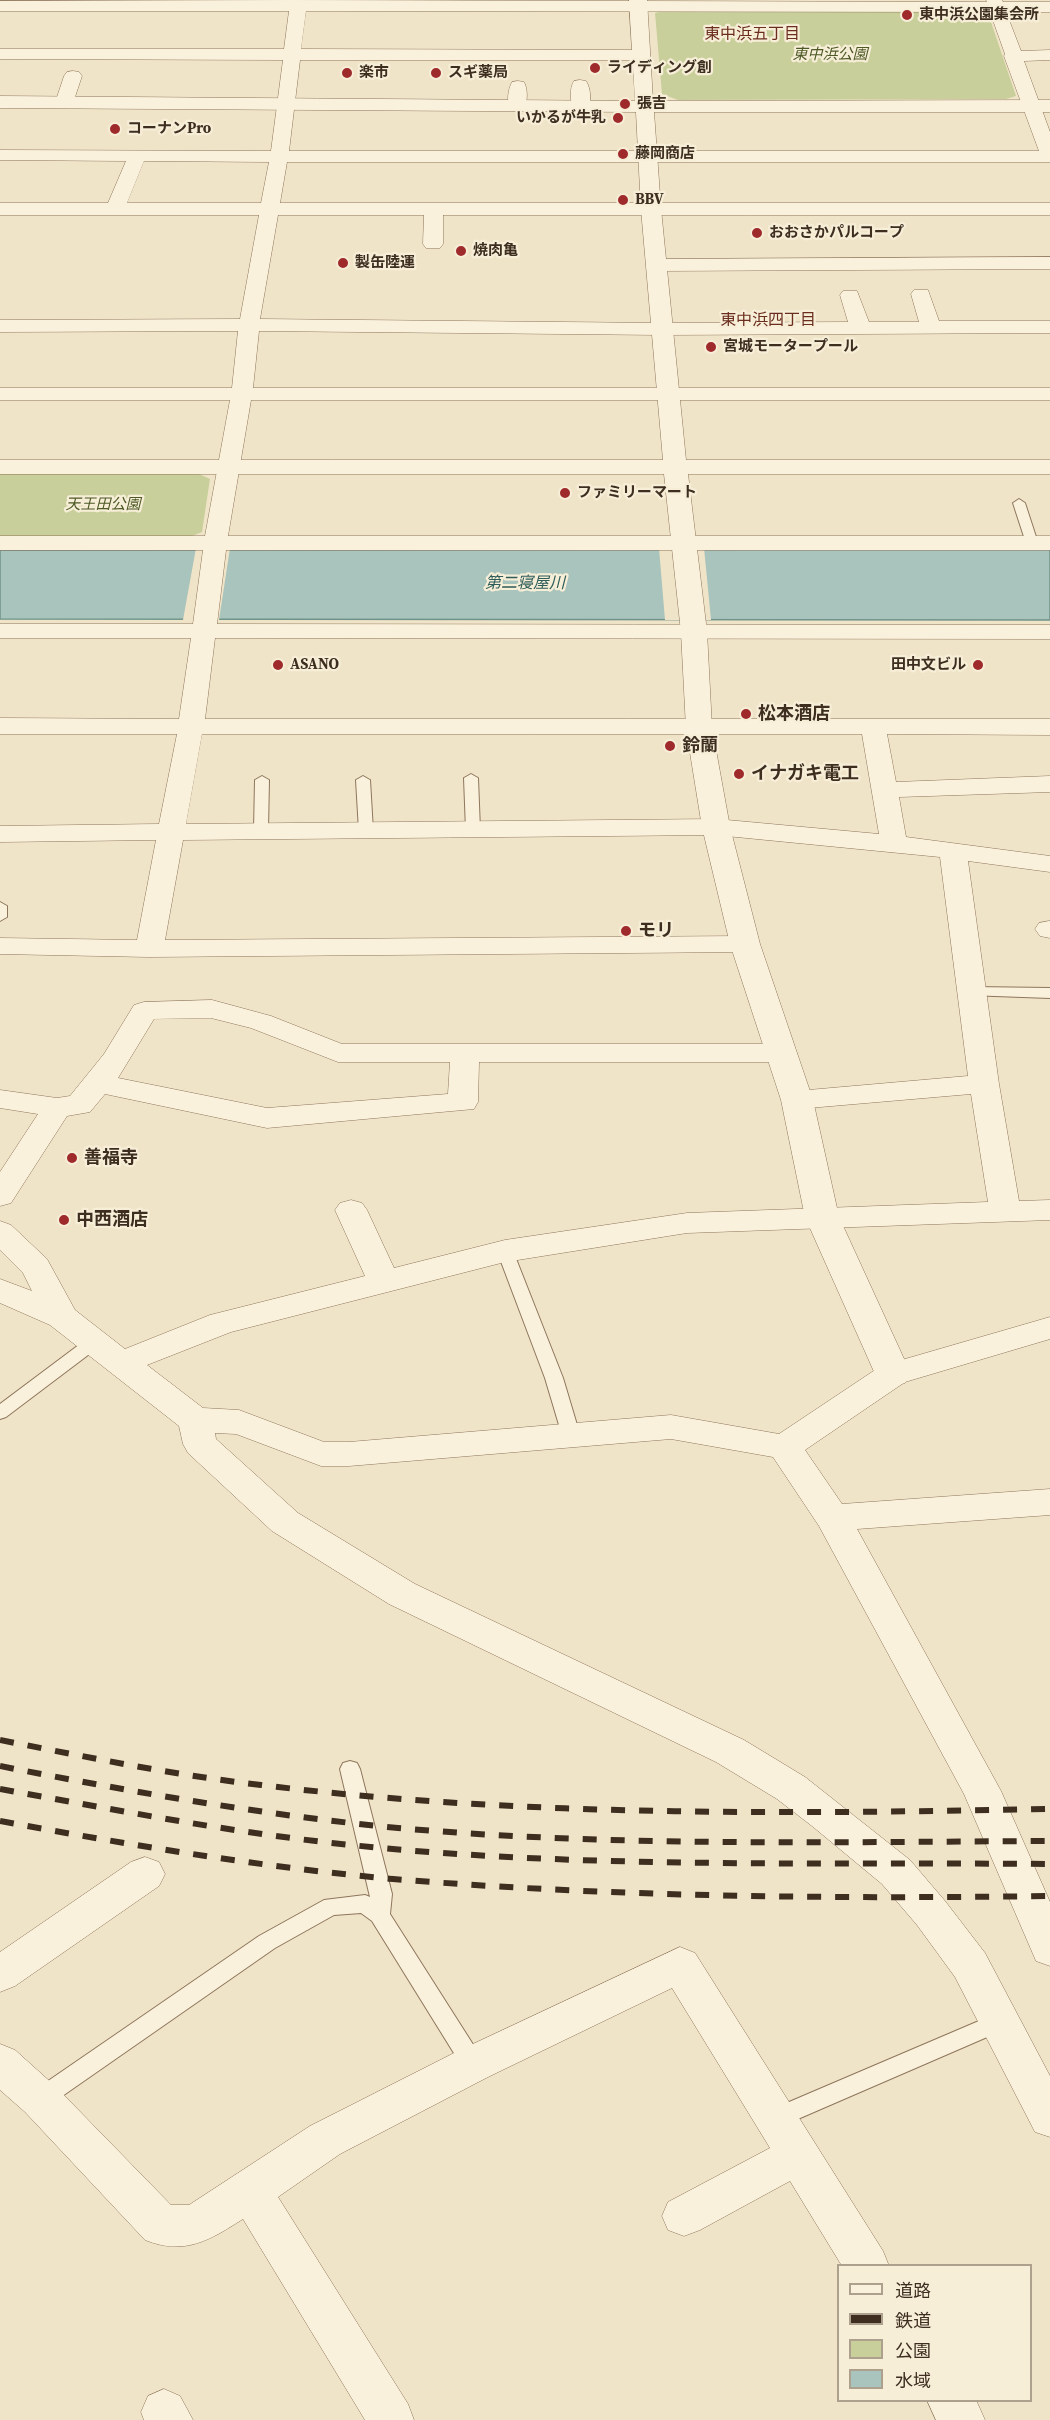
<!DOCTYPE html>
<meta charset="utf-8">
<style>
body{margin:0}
#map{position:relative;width:1050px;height:2420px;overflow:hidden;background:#f0e4c8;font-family:"Source Serif 4","Noto Sans JP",serif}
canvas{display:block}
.legend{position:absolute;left:837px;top:2264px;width:195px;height:138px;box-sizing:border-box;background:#f7eed8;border:2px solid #ada18e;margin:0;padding:8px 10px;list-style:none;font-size:18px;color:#3d2e20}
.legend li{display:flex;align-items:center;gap:12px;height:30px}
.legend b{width:30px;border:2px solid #ada18e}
</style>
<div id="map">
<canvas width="1050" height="2420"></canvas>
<ul class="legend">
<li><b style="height:8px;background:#faf1dc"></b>道路</li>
<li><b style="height:8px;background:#3d2e20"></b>鉄道</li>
<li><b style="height:16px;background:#c9cf9b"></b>公園</li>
<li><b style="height:16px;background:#a9c4bc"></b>水域</li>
</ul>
</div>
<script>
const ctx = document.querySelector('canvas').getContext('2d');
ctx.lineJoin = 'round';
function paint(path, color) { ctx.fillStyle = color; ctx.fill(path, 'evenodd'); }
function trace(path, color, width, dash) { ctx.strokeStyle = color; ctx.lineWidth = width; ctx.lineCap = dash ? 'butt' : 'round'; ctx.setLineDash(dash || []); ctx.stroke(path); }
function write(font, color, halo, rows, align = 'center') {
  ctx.font = font + ' "Source Serif 4","Noto Sans JP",serif'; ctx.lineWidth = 4.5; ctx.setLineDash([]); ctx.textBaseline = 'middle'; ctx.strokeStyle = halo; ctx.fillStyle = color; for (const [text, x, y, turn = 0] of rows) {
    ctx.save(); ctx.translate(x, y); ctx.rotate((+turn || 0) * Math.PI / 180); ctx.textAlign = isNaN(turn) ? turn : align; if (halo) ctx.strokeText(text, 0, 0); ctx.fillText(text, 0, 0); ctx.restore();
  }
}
paint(new Path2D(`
 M662,11H976L989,16L1016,96L1006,99L678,100L662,94L655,13Z
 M0,474H199L210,479L202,532L190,537H0Z`), '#c9cf9b');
const water = new Path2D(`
 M1050,549V620L0,619V550Z`);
paint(water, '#a9c4bc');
trace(water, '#6f938a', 1.5);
paint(new Path2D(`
 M196,548H230L219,620H183Z
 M659,548H704L711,620H665Z`), '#f0e4c8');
const service = new Path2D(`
 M1019,499L1025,503L1038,543L1036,546L1032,547L1026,543L1013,503Z
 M471,774L478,778L480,830L473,834L466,830L464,778Z
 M262,776L269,780L268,830L261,834L254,830L255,780Z
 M363,776L370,780L373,831L366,835L359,831L356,780Z
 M0,902L7,906V917L0,921Z
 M972,987L1050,988V998L967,995L964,992Z
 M505,1245L511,1247L513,1251L563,1378L580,1435L577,1440L571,1441L565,1440L562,1435L545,1378L497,1251L499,1247Z
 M94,1336L100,1338L103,1342L100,1346L6,1417L0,1419V1404L88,1338Z
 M350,1761L357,1763L360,1769L392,1894L390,1914L481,2057L484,2064L481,2071L473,2074L465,2071L372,1921L361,1913L334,1915L275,1948L48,2106L40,2109L32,2106L29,2099L32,2092L259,1936L324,1900L365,1895L370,1897L340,1769L343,1763Z
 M1000,2012L1008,2014L1011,2021L1008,2028L784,2125L776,2128L768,2125L765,2118L768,2111Z`);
const minor = new Path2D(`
 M291,0L987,2L986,0H1002L1003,2H1050V12H1006L1021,51L1050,50V60L1024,61L1050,132V162H287L280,203H1050V215H443V244L440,248H426L423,244L424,215H278L260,319L662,323L848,322L840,295L843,291H857L869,322H919L911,294L914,290H928L939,321H1050V333L662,335L259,331L253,388H1050V400H251L228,536H1050V550H226L217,624L1050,625V639L215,638L205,719H1050V735L887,734L896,782L1050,776V792L899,797L906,837L1050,856V872L968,861L999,1084L1019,1201L1050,1200V1220L687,1233L505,1262L231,1332L147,1365L203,1408L239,1410L324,1442H349L671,1415L779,1434L881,1366L1050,1317V1339L905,1382L805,1450L842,1504L1050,1489V1515L857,1529L1001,1791L1050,1902V1966L1036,1961L964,1794L819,1526L773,1457L671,1439L349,1466H321L236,1434L215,1433L216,1439L298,1513L415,1584L744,1740L805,1777L910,1860L945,1901L985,1953L1050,2076V2137L1035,2132L955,1977L917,1925L882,1884L812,1826L777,1799L716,1762L389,1604L272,1531L188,1453L183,1444L179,1426L50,1325L0,1303V1279L32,1291L23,1273L0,1250V1221L11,1225L47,1259L75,1310L125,1349L210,1315L365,1276L335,1210L340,1203L351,1200L362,1203L367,1210L394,1268L505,1240L687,1213L988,1202L971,1094L797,1109L786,1107L782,1100L786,1093L797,1091L968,1076L940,857L716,835L183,840L165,940L745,936L755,938L759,944L755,950L745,952L149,957L0,954V938L137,940L156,840L0,842V826L159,824L177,734H0V718L179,719L191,638H0V624H193L203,550H0V536H205L230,400H0V388H232L238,331L0,332V320L240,319L259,215H0V203H108L126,161L0,160V150L271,151L283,60L0,59V49H284L289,11H0V1ZM306,11L990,12L1005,54L1004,56L1039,151H289L300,60H642L648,59L650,55L648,51L642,50L301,49ZM144,161L269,162L261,203H127ZM202,734H862L879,834L716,819L186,824Z
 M73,71L79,72L82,76L73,103L70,107H58L55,103L64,76L67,72Z
 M580,80L586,81C591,88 592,104 587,111H575C570,104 569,88 574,81Z
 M518,81L524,82C528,89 528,103 523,110H511C506,103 508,89 512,82Z
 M1050,257V269L657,271L650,269L647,265L650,261L657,259Z
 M1049,921H1050V938L1040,936L1035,929L1039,923Z
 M212,1000L271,1016L342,1044H782L792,1047L797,1053L792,1059L782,1062H479L478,1102L474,1109L267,1128L105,1094L90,1112L67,1116L11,1203L0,1206V1172L38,1114L0,1108V1090L57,1098L70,1096L104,1054L134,1005L144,1002ZM211,1018L251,1028L338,1062H450L448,1094L267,1108L118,1078L154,1019Z
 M145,1857L159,1862L165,1874L159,1886L15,1986L0,1992V1952L131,1862Z
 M680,1947L695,1953L883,2251L889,2266H842L790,2181L700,2230L684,2236L668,2230L662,2216L668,2202L770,2148L672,1988L488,2077L340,2154L278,2197L408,2404L414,2420H365L243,2219C210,2240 185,2256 145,2240L25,2112L0,2090V2044L15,2050L55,2086L171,2205H189L310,2126L458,2051Z
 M164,2389L180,2396L193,2420H144L141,2412L148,2396Z
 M927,2400H976L985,2420H936Z`);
const tertiary = new Path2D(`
 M629,0H647L653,101L1050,100V112H654L661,209L686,460H1050V474H688L707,632L712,728L730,827L760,944L813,1100L839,1217L911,1374L905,1383L893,1386L881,1383L875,1374L805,1217L781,1100L730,944L702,827L686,728L681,632L664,474H0V460H663L641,209L636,112L0,108V96L635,101Z`);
trace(service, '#8d765c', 2);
trace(minor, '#8d765c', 1);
trace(tertiary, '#8d765c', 1);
paint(service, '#faf1dc');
paint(minor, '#faf1dc');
paint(tertiary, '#faf1dc');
trace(new Path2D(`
 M0,1740C87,1757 173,1775 261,1785C523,1817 787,1814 1050,1809
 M0,1766C132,1792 264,1815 398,1828C615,1847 833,1842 1050,1841
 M0,1789C117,1810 233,1833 351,1845C582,1869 817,1862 1050,1864
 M0,1821C130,1845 261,1867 393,1879C612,1897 831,1899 1050,1896`), '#3d2e20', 6, [14, 14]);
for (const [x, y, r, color] of [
 [907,15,6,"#9e2a2b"],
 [595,68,6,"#9e2a2b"],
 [347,73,6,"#9e2a2b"],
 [436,73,6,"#9e2a2b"],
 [625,104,6,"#9e2a2b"],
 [618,118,6,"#9e2a2b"],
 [115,129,6,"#9e2a2b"],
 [623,154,6,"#9e2a2b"],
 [623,200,6,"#9e2a2b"],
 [757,233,6,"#9e2a2b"],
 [461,251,6,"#9e2a2b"],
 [343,263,6,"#9e2a2b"],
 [711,347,6,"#9e2a2b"],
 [565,493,6,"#9e2a2b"],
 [278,665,6,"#9e2a2b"],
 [978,665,6,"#9e2a2b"],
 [746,714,6,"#9e2a2b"],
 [670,746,6,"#9e2a2b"],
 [739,774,6,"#9e2a2b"],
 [626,931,6,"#9e2a2b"],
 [72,1158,6,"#9e2a2b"],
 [64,1220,6,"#9e2a2b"]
]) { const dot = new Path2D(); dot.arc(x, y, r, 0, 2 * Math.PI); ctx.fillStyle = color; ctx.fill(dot); trace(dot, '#f7eed8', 2); }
write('bold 15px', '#3d2e20', '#f7eed8', [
 ["東中浜公園集会所",919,15],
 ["ライディング創",607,68],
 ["楽市",359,73],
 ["スギ薬局",448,73],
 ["張吉",637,104],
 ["いかるが牛乳",606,118,"right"],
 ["コーナンPro",127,129],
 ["藤岡商店",635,154],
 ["BBV",635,200],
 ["おおさかパルコープ",769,233],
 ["焼肉亀",473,251],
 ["製缶陸運",355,263],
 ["宮城モータープール",723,347],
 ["ファミリーマート",577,493],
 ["ASANO",290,665],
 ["田中文ビル",966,665,"right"]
], 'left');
write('italic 15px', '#4d5a26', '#f7eed8', [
 ["東中浜公園",830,55],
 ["天王田公園",103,505]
]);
write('16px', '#6b2e1e', '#f7eed8', [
 ["東中浜五丁目",752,35],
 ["東中浜四丁目",768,321]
]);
write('italic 16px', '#2f5d5a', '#f7eed8', [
 ["第二寝屋川",525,584]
]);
write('bold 18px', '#3d2e20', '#f7eed8', [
 ["松本酒店",758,714],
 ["鈴蘭",682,746],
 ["イナガキ電工",751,774],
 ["モリ",638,931],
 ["善福寺",84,1158],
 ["中西酒店",76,1220]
], 'left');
</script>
